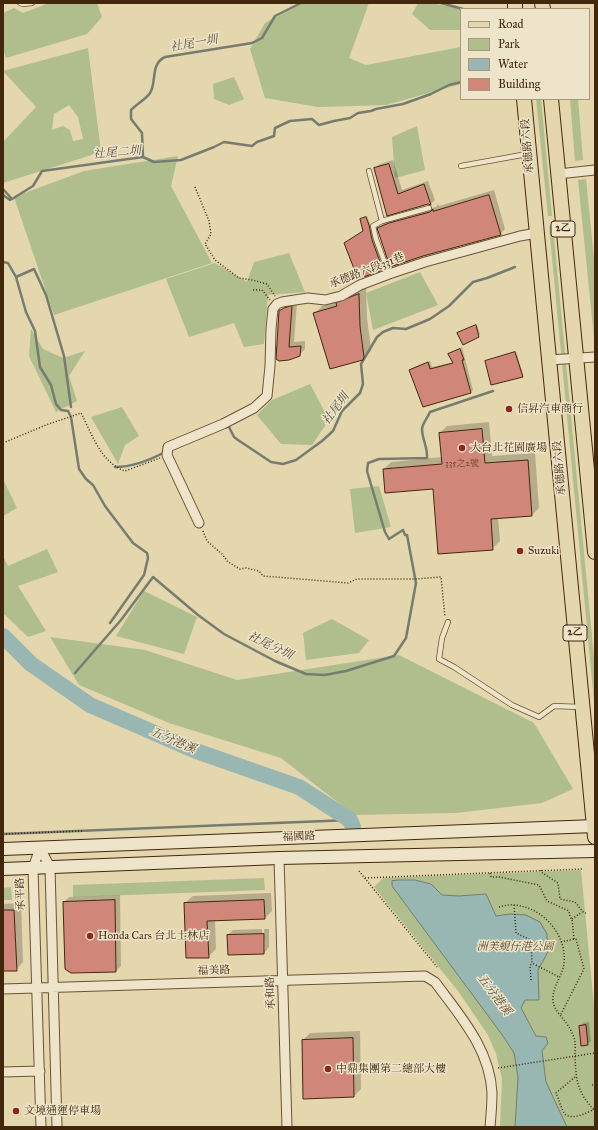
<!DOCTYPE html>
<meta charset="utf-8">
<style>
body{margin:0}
#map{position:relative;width:598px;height:1130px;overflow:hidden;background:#e4d6ad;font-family:"IM FELL Great Primer",serif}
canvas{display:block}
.frame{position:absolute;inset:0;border:4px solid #43270c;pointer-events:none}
.legend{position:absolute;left:460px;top:8px;width:130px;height:92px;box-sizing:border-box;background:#ede4ca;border:1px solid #a9987e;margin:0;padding:5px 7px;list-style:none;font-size:12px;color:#43270c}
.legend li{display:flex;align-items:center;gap:8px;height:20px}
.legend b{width:20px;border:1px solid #a9987e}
</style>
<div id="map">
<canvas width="598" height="1130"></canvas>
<div class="frame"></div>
<ul class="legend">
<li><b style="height:5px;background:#e4d6ad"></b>Road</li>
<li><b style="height:11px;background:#b0be8d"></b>Park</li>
<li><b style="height:11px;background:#98b7b2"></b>Water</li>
<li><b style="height:11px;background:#d0877a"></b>Building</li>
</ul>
</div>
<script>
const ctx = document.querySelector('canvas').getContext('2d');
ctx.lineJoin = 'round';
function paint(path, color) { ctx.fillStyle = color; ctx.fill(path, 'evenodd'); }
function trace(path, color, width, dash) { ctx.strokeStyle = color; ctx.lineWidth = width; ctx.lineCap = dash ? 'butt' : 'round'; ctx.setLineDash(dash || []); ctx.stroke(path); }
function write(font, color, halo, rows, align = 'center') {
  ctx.font = font + ' "IM FELL Great Primer","Noto Serif TC",serif'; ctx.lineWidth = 3; ctx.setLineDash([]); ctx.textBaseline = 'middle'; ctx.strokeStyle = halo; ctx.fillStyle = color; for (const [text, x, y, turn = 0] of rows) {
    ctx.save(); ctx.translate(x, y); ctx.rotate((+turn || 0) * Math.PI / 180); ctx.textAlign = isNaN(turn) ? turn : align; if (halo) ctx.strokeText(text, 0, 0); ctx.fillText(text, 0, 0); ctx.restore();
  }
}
paint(new Path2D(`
 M49,3H97L102,17L87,34L6,58L3,50V13L14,8L23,13Z
 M303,3H369L349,58L366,65L461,47V84L386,105L318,107L265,98L250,49L265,23Z
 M418,3H430L466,9H461V30H430L412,14Z
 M88,48L101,152L3,183V142L36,107L3,71ZM69,105L78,117L83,139L73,141L70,130L63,126L52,130L54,114Z
 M234,77L244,99L229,105L214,99L213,84Z
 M536,99H541L552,216H548Z
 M570,99H578L583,160L575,161Z
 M417,126L425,170L395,178L392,137Z
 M178,156L171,186L212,263L54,315L14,197L84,171Z
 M586,179L595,268L594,338L578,180Z
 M549,226H553L595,668V712Z
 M289,253L305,292L268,295L264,344L244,347L234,323L189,337L166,279L215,263L247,282L254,262Z
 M420,272L438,305L373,330L366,293Z
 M31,329L43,349L63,358L85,351L69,376L77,401L56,412L29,356Z
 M310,384L329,420L312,445L281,444L257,415L272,400Z
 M122,407L139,436L125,445L118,464L91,417Z
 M3,479L17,508L3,516Z
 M379,486L391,527L355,533L350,489Z
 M47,549L58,572L18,586L46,631L28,637L3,613V556L8,566Z
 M144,591L197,617L184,654L116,636Z
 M332,619L369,640L359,653L306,660L303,633Z
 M50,637L145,650L237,680L399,655L534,723L573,789L542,803L456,813L354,815L281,758L169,723L79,685Z
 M581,870L595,1016V1127H500L502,1079L496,1054L488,1035L458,991L374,887L383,878Z
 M264,878L265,890L73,897V885Z
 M11,887L12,900H3V888Z`), '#b0be8d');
const water = new Path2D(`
 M399,880H415L431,884L442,895L459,896L486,894L496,916L510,914L526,915L540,922L547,934L548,952L538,970L539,1000H525L521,1008L536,1036L546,1037L548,1043L542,1051L546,1082L567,1127H515L518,1077L514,1053L503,1036L392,886V881Z`);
paint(water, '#98b7b2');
trace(water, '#767d70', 1);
paint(new Path2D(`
 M393,160L402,190L428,181L435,200L431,204L428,203L388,214L375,168L380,164Z
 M494,190L505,229L500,234L378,228L384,223L396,218L436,207L438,204L439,206Z
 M367,216L370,224L374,239L384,267L359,278L364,231L361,219Z
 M366,288L367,318L371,349L370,352L362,360L314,314L322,306L340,301L345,296Z
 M297,302L294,342L305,341V349L299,355L277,358L280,312L290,303Z
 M477,325L480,334L463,344L458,333Z
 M462,347L473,390L471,392L410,370L412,368L430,361L432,367L454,362L449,354L451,352Z
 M516,351L523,374L522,376L486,361Z
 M489,422L492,456L535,453L539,508L532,515L498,517L500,541L492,549L434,488L384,469L391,462L442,457L440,433L447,426Z
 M271,893L272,911L265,918L215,920L216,949L208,957L185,903L193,896Z
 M120,895L121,966L116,971L72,972L64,902L69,897Z
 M21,903L23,962L16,970H3V904Z
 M262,929L263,949H265L264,929H269V947L264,953L228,935L233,930Z
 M589,1022L591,1041L587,1044L580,1026L584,1023Z
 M360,1031L361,1089L354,1096L303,1040L310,1033Z`), '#0003');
trace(new Path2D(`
 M441,3L463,9
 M143,157L142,133L131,119V110C137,104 146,99 150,93C157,82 150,64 165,57L252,43L262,38L275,16L301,3
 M3,189L12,199
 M3,195L10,200L12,199L33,186L42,171L143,157L154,162L181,160L214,147L224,142L252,146L257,142L274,136L275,128L290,121L312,119L319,125L334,121L350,118L358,113L371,111L376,109L403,104L431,94L449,85L461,82
 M3,262L8,263L16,277L26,312L35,331L40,367L51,385L56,404L61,410L68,411L71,417L79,469L86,479L93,485L105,506L133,543L147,553L148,558L144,575L110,623
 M16,277L34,269L46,295L64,356L71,407
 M226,426L228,425L234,437L238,440L271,462L283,464L296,460L322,441L333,431L342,411L360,393L363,384L361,364L377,337L383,332L393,328L406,329L430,319L449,306L473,282L487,278L515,267
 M115,467C132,467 150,460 165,452
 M75,673L121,620L153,577L198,615L224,634L275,661L306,674L325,675L346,671L394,656L406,638L416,583L407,535H405L403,530L389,539L385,532L367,471L368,463L379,459L427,458C428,448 422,439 422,429C422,424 428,417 430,412L493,391
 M3,834L350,820`), '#767d70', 2.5);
trace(new Path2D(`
 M3,636L31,664L90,705L196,751L299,787L350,820L353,827`), '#98b7b2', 16);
const building = new Path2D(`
 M389,164L398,194L424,184L431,205L428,204L387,216L374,168Z
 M489,195L501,235L423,256L390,267L377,228L389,223L430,212L433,209V211Z
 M366,217L369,225L372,240L383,270L358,279L344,243L363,231L360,219Z
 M359,294L360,326L364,357L363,360L330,369L313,313L337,306L336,303Z
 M292,306L289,347L301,346L300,356L289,360L279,361L276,359L279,311L284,308Z
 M476,325L479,337L463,345L457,333Z
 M460,349L464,360H462L471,393L423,407L409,370L428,362L430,369L453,363L448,354Z
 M515,352L523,377L491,385L485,361Z
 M482,429L485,463L528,460L532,516L491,519L493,550L438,554L433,489L385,493L383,469L442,464L439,433Z
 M115,900L116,972L71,973L65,969L63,902Z
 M264,900L265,919L207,921L209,958H186L184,903Z
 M3,910H14L17,971H3Z
 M264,934V954L228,955L227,935Z
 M586,1025L588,1045L581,1046L579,1026Z
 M353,1038L354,1097L303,1099L302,1040Z`);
paint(building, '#d0877a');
trace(building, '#43270c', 1);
const lane = new Path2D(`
 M20,3L23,4L32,3
 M461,166L527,154
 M369,171L382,221
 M389,274L376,239L373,226L382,221L429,208
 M448,622L442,638L439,659L454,667L512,705L539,717L554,706L581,707`);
const street = new Path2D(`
 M558,174L595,170
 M549,360L595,357
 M199,523L167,455L168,447L223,424L254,408L267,396L270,366L271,329L273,309L277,304L282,302L308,298L325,300L341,296L360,285L389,274L425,262L520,236L537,233
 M40,848L50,867L57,1127
 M40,848L33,868L41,1127
 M279,858L287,1127
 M3,989L425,976L435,982C460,1016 490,1049 492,1093C492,1104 491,1116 490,1127
 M3,1072L40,1071`);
const secondary = new Path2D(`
 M3,849L595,826
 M3,869L279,858L595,851`);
const primary = new Path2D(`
 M515,3V9
 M542,3L543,9
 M524,99L595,837
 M551,99L595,552`);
trace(lane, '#6b5334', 6);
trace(street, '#6b5334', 11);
trace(secondary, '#43270c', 14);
trace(primary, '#43270c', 16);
trace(new Path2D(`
 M195,187L209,221L211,234L205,244L215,260L239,278L252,280L267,284L275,296
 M253,290H262L270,300
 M3,443L46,425L81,413C92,434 101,463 125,471L160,458
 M203,531L207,541L222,554L228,562L240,569L246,568L259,571L263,576L348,583L357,579H415L441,577L445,617
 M3,834L82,831
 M541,870V872L558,883L560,899L575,902L584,913H586
 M359,871L437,967
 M490,873L491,877H499L539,885L547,901L569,911L570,917L572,919L574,939H576L584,969L560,1016
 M365,878L582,869
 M514,905L516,933L531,940L532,963L559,977
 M499,907C504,906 509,904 514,905C543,907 567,935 564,963C563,976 552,986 553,1001C554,1010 562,1017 567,1024C570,1028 572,1033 574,1038C576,1043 575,1050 575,1056C576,1081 577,1092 595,1111
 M572,919L582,912
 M561,942L574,939
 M531,980L530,966L532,963
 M498,1068L595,1053
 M575,1077L556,1093C559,1099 561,1109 565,1114C572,1121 588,1112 595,1109
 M592,1085H595`), '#43270c', 1.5, [1, 2]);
trace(lane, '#ede4ca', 4.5);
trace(street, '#ede4ca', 9);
trace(secondary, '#ede4ca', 12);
trace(primary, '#e4d6ad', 14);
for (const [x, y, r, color] of [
 [509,409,4,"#8f2418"],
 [462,448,4,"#8f2418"],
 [520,551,4,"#8f2418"],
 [90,936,4,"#8f2418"],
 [328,1069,4,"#8f2418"],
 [16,1111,4,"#8f2418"]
]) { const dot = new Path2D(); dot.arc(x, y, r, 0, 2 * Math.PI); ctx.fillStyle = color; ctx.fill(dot); trace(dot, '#ede4ca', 1.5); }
write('9px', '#663f28', null, [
 ["335之2號",462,464]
]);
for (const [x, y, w] of [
 [563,229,24],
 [575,633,24]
]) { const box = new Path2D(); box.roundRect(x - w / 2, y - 8, w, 16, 3); ctx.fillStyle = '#ede4ca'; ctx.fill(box); trace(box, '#43270c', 1); }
write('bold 10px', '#43270c', null, [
 ["2乙",563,229],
 ["2乙",575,633]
]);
write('11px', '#43270c', '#ede4ca', [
 ["承德路六段",528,146,-95],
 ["承德路六段331巷",367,271,-21],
 ["承德路六段",560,468,-95],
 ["福國路",299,837,-2],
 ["承平路",21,894,-92],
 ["福美路",214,971,-2],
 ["承和路",271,993,-92]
]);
write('11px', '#43270c', '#ede4ca', [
 ["信昇汽車商行",517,409],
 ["大台北花園廣場",470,448],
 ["Suzuki",528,551],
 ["Honda Cars 台北士林店",98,936],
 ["中鼎集團第二總部大樓",336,1069],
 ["文境通運停車場",24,1111]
], 'left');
write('italic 11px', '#594526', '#ede4ca', [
 ["洲美蜆仔港公園",515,947]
]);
write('italic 12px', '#584b36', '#ede4ca', [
 ["社尾一圳",194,44,-10],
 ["社尾二圳",117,153,-5],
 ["社尾圳",336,409,-54],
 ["社尾分圳",270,646,26],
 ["五分港溪",173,741,23],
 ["五分港溪",494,995,53]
]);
</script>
